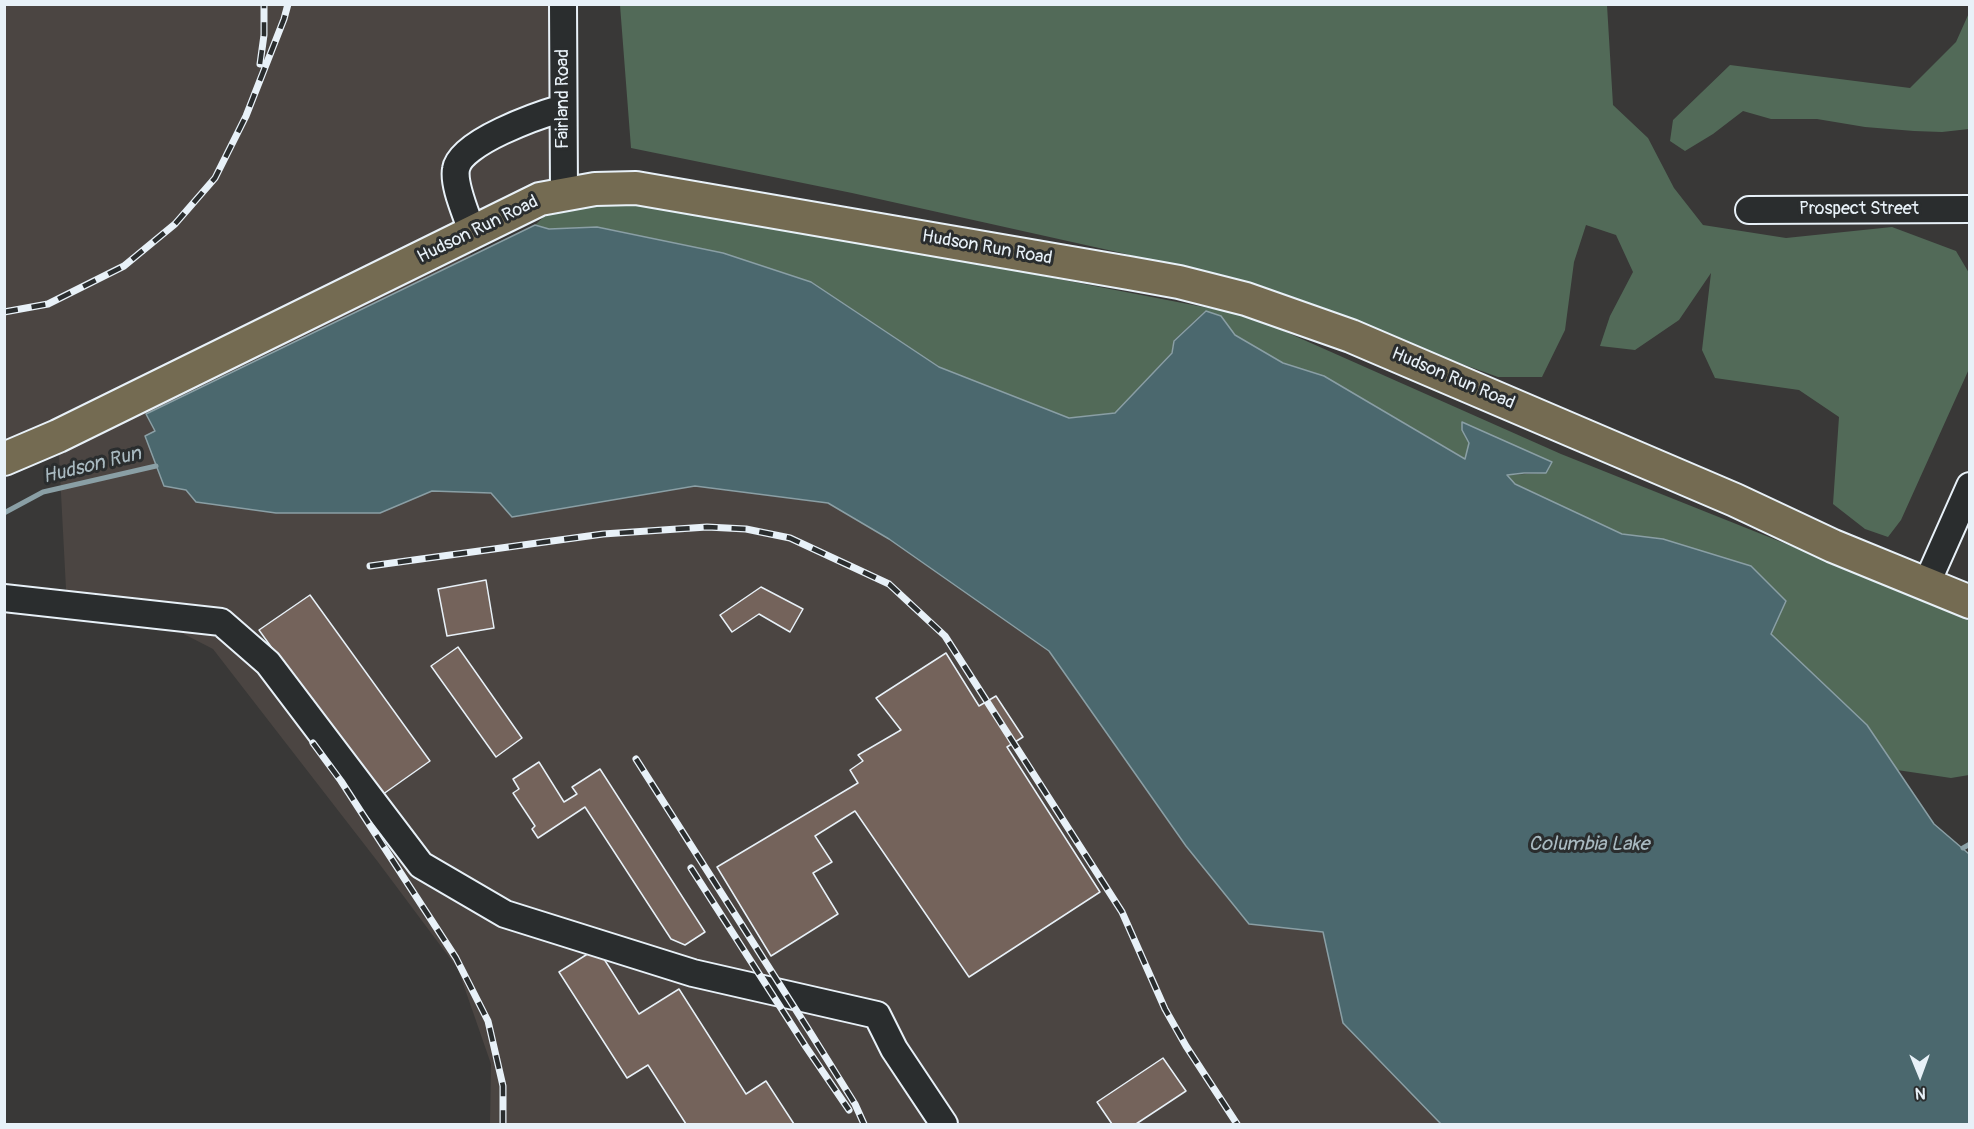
<!DOCTYPE html>
<style>
body{margin:0}
#map{position:relative;width:1974px;height:1129px;overflow:hidden;background:#393837;font-family:Pangolin,sans-serif}
canvas{display:block}
.frame{position:absolute;inset:0;border:6px solid #e8f1f8;pointer-events:none}
.north{position:absolute;left:1890px;top:1045px;width:60px;height:60px;-webkit-text-stroke:4px #2a2d2e;paint-order:stroke;rotate:179deg;font-size:16px;font-weight:700;line-height:24px;text-align:center;color:#e8f1f8}
.north::after{content:'';display:block;margin:auto;width:21px;height:27px;background:#e8f1f8;clip-path:polygon(50% 0,100% 100%,50% 72%,0 100%)}
</style>
<div id="map">
<canvas width="1974" height="1129"></canvas>
<div class="frame"></div>
<div class="north">N</div>
</div>
<script>
const ctx = document.querySelector('canvas').getContext('2d');
ctx.lineJoin = 'round';
function paint(path, color) { ctx.fillStyle = color; ctx.fill(path, 'evenodd'); }
function trace(path, color, width, dash) { ctx.strokeStyle = color; ctx.lineWidth = width; ctx.lineCap = dash ? 'butt' : 'round'; ctx.setLineDash(dash || []); ctx.stroke(path); }
function write(font, color, halo, rows, align = 'center') {
  ctx.font = font + ' Pangolin,sans-serif'; ctx.lineWidth = 6; ctx.setLineDash([]); ctx.textBaseline = 'middle'; ctx.strokeStyle = halo; ctx.fillStyle = color; for (const [text, x, y, turn = 0] of rows) {
    ctx.save(); ctx.translate(x, y); ctx.rotate((+turn || 0) * Math.PI / 180); ctx.textAlign = isNaN(turn) ? turn : align; if (halo) ctx.strokeText(text, 0, 0); ctx.fillText(text, 0, 0); ctx.restore();
  }
}
paint(new Path2D(`
 M5,5H563L564,193L472,232L455,491L491,493L512,517L695,486L828,503L889,539L1049,651L1186,846L1249,924L1323,931L1343,1023L1441,1124H490L491,1064L458,969L378,862L213,649L139,611L67,608L58,436L5,452Z`), '#4b4542');
paint(new Path2D(`
 M620,5H1607L1613,105L1648,138L1674,188L1703,225L1786,238L1892,227L1956,251L1969,273V369L1901,520L1888,537L1865,529L1833,504L1839,417L1799,390L1715,378L1702,350L1711,273L1679,320L1635,350L1600,346L1610,316L1633,272L1616,235L1586,225L1574,262L1565,330L1542,377H1498L1371,331L1126,254L852,193L631,148Z
 M1969,13V129L1942,132L1914,131L1865,127L1817,119H1771L1743,111L1713,134L1685,151L1670,141L1673,120L1730,65L1910,88L1956,42Z
 M628,202L701,210L1250,316L1561,454L1969,617V775L1951,778L1897,770L1867,725L1771,634L1663,539L1622,535L1515,484L1506,475L1546,473L1551,461L1462,430L1469,443L1466,459L1324,376L1283,363L1235,335L1221,316L1205,311L1174,340L1172,352L1115,413L1069,418L939,367L811,282L723,253L597,227L549,229L535,225L549,212Z`), '#526a58');
const water = new Path2D(`
 M535,225L549,229L597,227L723,253L811,282L939,367L1069,418L1115,413L1172,353L1174,341L1206,311L1221,316L1235,335L1283,363L1324,376L1465,459L1469,443L1462,430V422L1552,462L1546,473H1524L1507,475L1515,484L1622,534L1663,539L1751,566L1786,601L1771,634L1867,725L1934,824L1969,854V1124H1441L1343,1023L1323,932L1249,924L1186,846L1049,651L889,539L828,503L695,486L512,517L491,493L432,491L380,513H276L196,502L186,490L164,486L145,436L155,431L146,414Z`);
paint(water, '#4b686e');
trace(water, '#8a9fa5', 1.5);
trace(new Path2D(`
 M4,513L43,492L156,466
 M1963,848L1970,844`), '#8a9fa5', 5);
const building = new Path2D(`
 M486,580L494,628L447,636L438,589Z
 M761,587L803,609L790,632L759,614L732,632L720,615Z
 M310,595L430,761L379,797L259,630Z
 M458,647L522,738L496,757L431,666Z
 M946,653L979,706L996,696L1023,737L1007,747L1100,892L969,977L855,811L815,836L832,862L813,873L838,914L771,956L717,867L858,783L850,770L863,761L858,755L901,730L876,698Z
 M539,762L564,802L577,794L572,787L600,769L705,932L685,945L671,939L585,807L538,838L532,829L535,826L513,793L519,789L513,779Z
 M597,948L639,1014L679,989L746,1094L766,1081L794,1124H686L648,1065L627,1078L559,972Z
 M1163,1058L1186,1091L1136,1124H1112L1097,1102Z`);
paint(building, '#74635b');
trace(building, '#e8f1f8', 1.5);
const minor = new Path2D(`
 M563,4L564,193
 M1749,210L1970,209
 M472,232C467,215 453,186 456,169C460,142 539,115 563,108
 M1926,585L1970,486
 M4,598L221,622L268,663L421,865L505,914L693,973L877,1015L894,1049L944,1124`);
const major = new Path2D(`
 M4,459L58,436L540,199L595,189L636,188L1129,273L1179,282L1246,299L1351,336L1735,500L1833,546L1970,602`);
trace(minor, '#e8f1f8', 30);
trace(major, '#e8f1f8', 36);
trace(minor, '#2a2d2e', 26);
trace(major, '#746b52', 32);
const rail = new Path2D(`
 M260,64L264,35V4
 M4,312L48,304L124,266L175,224L215,178L246,116L284,19L288,4
 M370,566L603,534L707,527L746,529L790,538L889,584L945,636L1122,912L1165,1009L1186,1046L1237,1124
 M313,743L341,781L456,958L488,1021L503,1086V1124
 M636,759L810,1032L855,1104L864,1124
 M691,868L806,1047L849,1110`);
trace(rail, '#e8f1f8', 7);
trace(rail, '#2a2d2e', 4.5, [14]);
write('18px', '#e8f1f8', '#2a2d2e', [
 ["Fairland Road",563,99,-90],
 ["Prospect Street",1859,209],
 ["Hudson Run Road",478,230,-26],
 ["Hudson Run Road",987,248,10],
 ["Hudson Run Road",1453,379,23]
]);
write('italic 20px', '#a9bac1', '#2a2d2e', [
 ["Hudson Run",92,466,-14],
 ["Columbia Lake",1589,845]
]);
</script>
